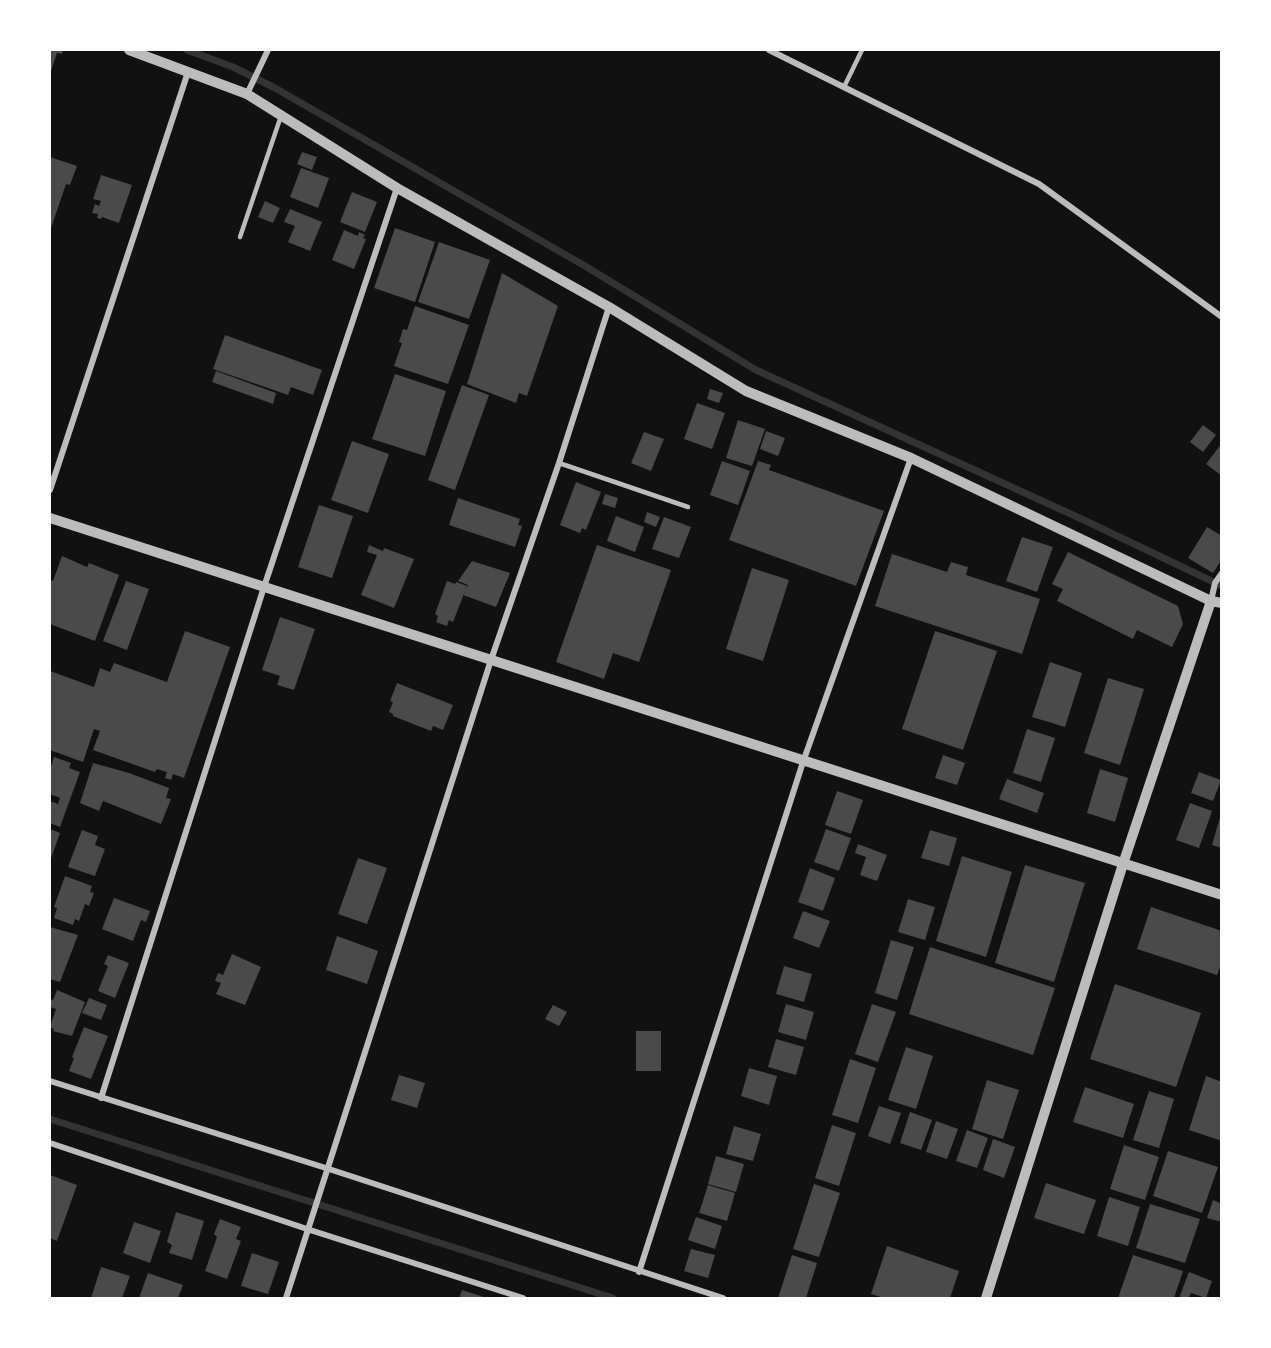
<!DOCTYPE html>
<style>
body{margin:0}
#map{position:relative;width:1271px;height:1348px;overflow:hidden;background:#111;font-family:"Golos Text",sans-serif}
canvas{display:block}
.frame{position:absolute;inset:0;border:51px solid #fff;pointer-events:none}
</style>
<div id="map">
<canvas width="1271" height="1348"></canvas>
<div class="frame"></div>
</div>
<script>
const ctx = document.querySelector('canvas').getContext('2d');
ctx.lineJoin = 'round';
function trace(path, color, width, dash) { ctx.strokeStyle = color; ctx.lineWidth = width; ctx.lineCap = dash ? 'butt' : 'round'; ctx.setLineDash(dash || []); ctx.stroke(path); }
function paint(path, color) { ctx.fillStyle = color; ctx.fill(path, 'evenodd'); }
trace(new Path2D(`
 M187,50L233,67L275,88L585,266L756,370L1086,521L1222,586
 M50,1119L613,1298`), '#333', 7);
paint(new Path2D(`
 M50,50H63L62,54L57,53L50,74Z
 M302,152L317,157L312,170L297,164Z
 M50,157L77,166L70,185L66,184L50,231Z
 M301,168L329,178L318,208L290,197Z
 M101,175L132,185L119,223L102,217L101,219L97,218L98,214L92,213L95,204L99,206L101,201L93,199Z
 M352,192L377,202L365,232L340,222Z
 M265,201L280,208L273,223L258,217Z
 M290,209L322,222L310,251L288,242L295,226L284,222Z
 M395,228L435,242L415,302L374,288Z
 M344,230L358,236L359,232L365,235L363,238L366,239L354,269L332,260Z
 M439,242L490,260L469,319L418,302Z
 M502,273L558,306L527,396L519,393L516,403L467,384Z
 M415,306L469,325L448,384L394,366L402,343L399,342L403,329L407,330Z
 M225,335L322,370L313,395L291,387L288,395L213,369Z
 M216,371L276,393L273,404L212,382Z
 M395,374L446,391L425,456L372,439Z
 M462,385L489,395L455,490L428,480Z
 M710,389L723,393L719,403L707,399Z
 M697,403L725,413L712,449L684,439Z
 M738,420L765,429L752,466L726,458Z
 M1203,425L1216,435L1203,452L1190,442Z
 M766,431L785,438L778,456L760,449Z
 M644,432L664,439L651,471L631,463Z
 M352,441L389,454L368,513L331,500Z
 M1222,443V476L1206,464Z
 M722,461L750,471L738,505L710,495Z
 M758,461L771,465L769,470L884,511L856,586L729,540Z
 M576,482L601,492L586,530L582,528L580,533L560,525Z
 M605,494L618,498L615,508L602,504Z
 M458,498L520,519L518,525L522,526L515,547L449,525Z
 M319,505L353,516L332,578L298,567Z
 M647,512L660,517L656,527L644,522Z
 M616,516L644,527L635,552L607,541Z
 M664,517L691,527L679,558L652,549Z
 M1207,527L1222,536V559L1213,573L1188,558Z
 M1022,537L1053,547L1037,592L1006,581Z
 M369,545L383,551L384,548L414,559L394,608L361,595L377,555L367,552Z
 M597,545L671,570L639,662L613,653L604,679L556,662Z
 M1068,552L1178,606L1183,624L1172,647L1137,630L1133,639L1057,601L1063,589L1052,584Z
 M892,554L947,572L951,562L968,567L966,575L1040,599L1022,654L875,606Z
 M62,556L87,567L89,563L119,575L95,641L50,624V580L53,581Z
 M472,561L510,573L496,607L463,595L468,585L458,581Z
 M752,568L789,580L763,661L726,649Z
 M126,581L149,589L127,650L103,641Z
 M447,581L455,584L456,582L467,586L453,622L449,620L447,626L436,622L438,616L435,614Z
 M280,617L315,629L294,690L277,685L280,676L262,670Z
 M185,631L230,647L184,778L173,774L171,780L165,778L167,772L157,769L155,772L93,750L100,731L94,729L83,762L50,750V671L94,687L100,668L110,672L114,663L167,682Z
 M935,631L997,651L963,750L902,729Z
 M1050,662L1082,673L1065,727L1032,717Z
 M1108,678L1144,689L1120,765L1084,753Z
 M397,683L453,705L443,730L433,726L431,731L393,716V714L389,712L393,702L390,701Z
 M1027,729L1055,738L1041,782L1013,773Z
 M943,755L965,763L957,785L935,778Z
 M54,757L71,763L69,768L80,772L60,827L50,823V801L58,804L60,798L50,794V769Z
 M93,763L129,773L169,788L166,798L171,799L161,824L103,801L99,811L80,803Z
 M1100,769L1128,778L1115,822L1087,813Z
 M1199,772L1221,780L1213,801L1191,793Z
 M1007,779L1044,793L1037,813L999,799Z
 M837,791L863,800L851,834L825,825Z
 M1190,803L1212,811L1199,848L1176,840Z
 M1221,814H1222V848L1212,845Z
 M50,829L60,833L50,861Z
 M826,829L851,838L839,871L814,862Z
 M82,830L98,836L95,845L105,849L95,876L68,867Z
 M930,830L957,838L949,866L921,858Z
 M858,844L887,855L877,881L860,875L866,857L855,853Z
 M962,856L1012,872L986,957L936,941Z
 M358,858L387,868L367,924L338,914Z
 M1025,865L1085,883L1054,982L995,963Z
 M810,868L835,878L823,911L798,902Z
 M65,876L92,886L90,892L94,893L89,906L85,904L79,921L75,919L73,925L54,918L57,908L54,907Z
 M114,898L150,911L146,922L141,920L133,941L102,929Z
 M908,899L935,907L925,940L898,932Z
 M1151,907L1222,931V962L1217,975L1137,949Z
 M803,911L830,921L819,948L793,938Z
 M50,927L78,935L60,982L50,979Z
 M337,936L378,951L367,984L326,970Z
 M891,940L914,947L897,1000L875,993Z
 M930,947L1055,988L1033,1055L909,1014Z
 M232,954L261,967L245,1005L216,994L221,983L215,981L218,973L223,975Z
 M108,955L129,963L115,998L98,991L108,966L104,964Z
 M784,966L812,974L804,1002L776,994Z
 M1115,984L1201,1013L1176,1087L1090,1059Z
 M57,990L85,1002L72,1036L53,1031L54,1029L50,1027L56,1009L50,1007V999L53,1000Z
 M89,998L107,1005L101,1020L82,1013Z
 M786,1004L814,1012L806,1040L778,1032Z
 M872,1004L896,1012L878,1062L855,1054Z
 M553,1005L567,1012L559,1026L545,1019Z
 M84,1027L108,1036L91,1079L69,1071L74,1058L72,1057Z
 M636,1031H661V1071H636Z
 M776,1039L804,1047L796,1075L768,1067Z
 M906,1047L933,1056L916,1109L888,1100Z
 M850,1059L876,1068L858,1123L832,1115Z
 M749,1068L777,1076L769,1105L741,1096Z
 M399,1075L425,1083L417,1108L391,1100Z
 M1206,1076L1222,1082V1141L1189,1130Z
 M987,1080L1019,1090L1003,1139L972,1129Z
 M1085,1087L1134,1104L1123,1138L1073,1122Z
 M1149,1091L1174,1099L1159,1148L1133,1140Z
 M879,1106L901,1113L890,1144L868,1136Z
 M910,1112L932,1120L921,1150L900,1143Z
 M936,1121L958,1129L947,1159L926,1152Z
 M832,1125L856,1133L839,1186L815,1178Z
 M734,1126L761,1134L753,1161L726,1154Z
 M967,1130L988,1138L977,1168L956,1161Z
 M993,1139L1015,1147L1004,1178L983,1170Z
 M1124,1145L1159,1157L1145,1200L1110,1189Z
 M1168,1151L1218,1167L1202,1213L1153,1196Z
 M716,1156L744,1164L736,1192L708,1184Z
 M50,1175L77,1185L57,1241L50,1238Z
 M1046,1183L1096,1200L1084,1234L1034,1218Z
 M814,1184L840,1193L819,1257L793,1249Z
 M708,1185L735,1193L727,1221L699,1213Z
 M1109,1197L1140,1207L1128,1246L1097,1236Z
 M1213,1200L1222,1204V1222L1207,1218Z
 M1150,1204L1200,1219L1185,1263L1136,1248Z
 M176,1212L204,1221L192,1260L169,1253L172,1245L167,1242Z
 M696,1217L722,1226L715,1249L688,1240Z
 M220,1219L241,1227L236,1239L241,1241L227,1279L205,1271L217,1237L214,1234Z
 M134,1222L161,1231L150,1263L123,1253Z
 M887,1246L959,1271L950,1298H884L871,1294Z
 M691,1249L715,1255L708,1278L684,1271Z
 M252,1253L279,1262L268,1294L241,1286Z
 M792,1255L817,1263L806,1298H778Z
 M1133,1255L1183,1271L1174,1298H1118Z
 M101,1267L130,1276L122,1298H91Z
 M1189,1272L1212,1281L1206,1298L1191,1293L1189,1298H1179Z
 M148,1273L183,1285L178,1298H139Z
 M462,1290L487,1298H459Z`), '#4a4a4a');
trace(new Path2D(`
 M844,87L862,50
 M240,237L281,116
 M559,463L688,507`), '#bcbcbc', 4.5);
trace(new Path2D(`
 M769,50L1039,184L1222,317
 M247,94L268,50
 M50,490L188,72
 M1211,601L1215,583L1222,573
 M50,1081L329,1169L723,1298
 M101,1098L264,587L397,188
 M50,1143L310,1230L523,1298
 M639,1272L803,762L911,458
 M286,1298L491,660L559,463L609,307`), '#bcbcbc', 6);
trace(new Path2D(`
 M129,50L247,94L397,188L609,307L746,391L911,458L1211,601L1222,603
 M50,518L1222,895
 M986,1298L1123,864L1211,601`), '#bcbcbc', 10);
</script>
